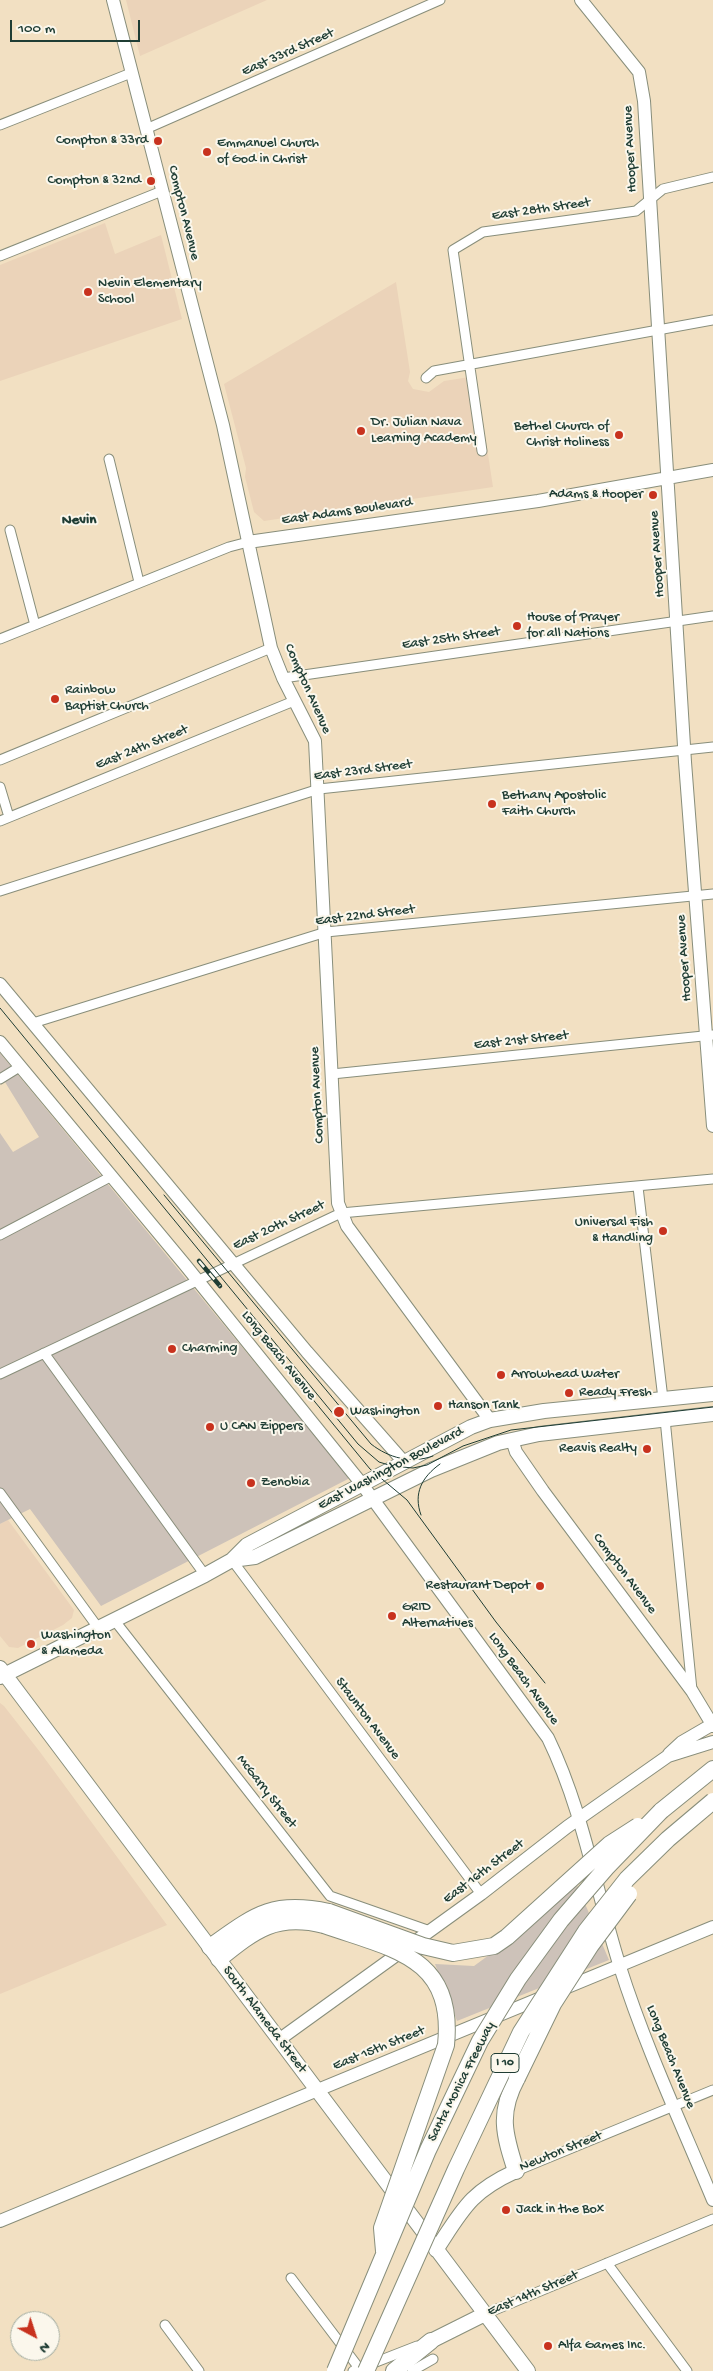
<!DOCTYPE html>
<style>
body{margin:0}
#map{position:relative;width:713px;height:2371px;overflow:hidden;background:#f2e0c2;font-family:"Gochi Hand",sans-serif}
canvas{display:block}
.north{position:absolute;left:10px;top:2311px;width:50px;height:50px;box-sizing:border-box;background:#fbf7ec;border:1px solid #a3ada2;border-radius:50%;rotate:140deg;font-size:14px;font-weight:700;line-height:20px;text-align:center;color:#1f3d34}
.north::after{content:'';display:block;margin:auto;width:18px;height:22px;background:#c8321e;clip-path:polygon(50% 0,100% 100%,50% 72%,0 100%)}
.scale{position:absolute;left:10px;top:20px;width:130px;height:22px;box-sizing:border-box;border:2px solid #1f3d34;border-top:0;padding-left:6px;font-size:15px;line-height:18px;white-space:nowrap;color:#1f3d34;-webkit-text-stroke:4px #fbf7ec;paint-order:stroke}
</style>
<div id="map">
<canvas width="713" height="2371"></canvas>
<div class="north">N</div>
<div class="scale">100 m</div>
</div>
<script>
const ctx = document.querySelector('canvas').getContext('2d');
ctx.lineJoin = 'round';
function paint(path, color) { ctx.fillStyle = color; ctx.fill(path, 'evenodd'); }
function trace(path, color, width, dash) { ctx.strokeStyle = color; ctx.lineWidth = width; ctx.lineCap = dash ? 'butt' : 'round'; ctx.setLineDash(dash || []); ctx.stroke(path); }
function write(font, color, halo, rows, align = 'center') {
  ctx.font = font + ' "Gochi Hand",sans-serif'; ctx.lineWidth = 4; ctx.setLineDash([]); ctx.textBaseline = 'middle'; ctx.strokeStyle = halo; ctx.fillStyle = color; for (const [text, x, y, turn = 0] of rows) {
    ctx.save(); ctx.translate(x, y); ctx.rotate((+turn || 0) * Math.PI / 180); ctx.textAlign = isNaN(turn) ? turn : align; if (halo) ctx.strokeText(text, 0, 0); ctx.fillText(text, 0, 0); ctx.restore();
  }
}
paint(new Path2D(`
 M126,0H267L140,56Z
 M105,223L115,254L161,235L182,319L0,381V265Z
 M396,282L410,372L408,381L413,389L429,392L444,381L476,376L493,487L264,521L254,512L245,477L246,468L224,384Z
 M8,1520L74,1610L72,1618L63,1625L18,1648L9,1647L0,1636V1524Z
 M0,1703L4,1706L40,1752L167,1925L0,1994Z`), '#ebd3b9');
paint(new Path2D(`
 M0,1053L349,1477L348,1479L101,1606L30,1509L0,1524V1133L13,1152L39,1137L0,1074Z
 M577,1885L609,1960L457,2021L435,1964L474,1966L515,1936Z`), '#cdc2b9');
const street = new Path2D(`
 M0,125L131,73
 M146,129L440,0
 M0,256L162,191
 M426,378L434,371L713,320
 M482,451L453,250L483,232L636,211L663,189L713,177
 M109,459L139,582
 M10,530L35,625
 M0,639L229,547L248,542
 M283,678L713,616
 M0,760L271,648
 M0,787L9,817
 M0,821L294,701
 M0,891L319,789L713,747
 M33,1023L326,932L713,894
 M332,1074L713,1035
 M0,1079L21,1066
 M638,1187L663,1399
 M0,1235L112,1176
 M44,1353L205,1575
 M0,1374L341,1213L713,1179
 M665,1419L692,1690
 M0,1493L99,1629
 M232,1560L481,1894
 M115,1621L330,1896L430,1931
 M516,2171L713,2090
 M607,2263L687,2371
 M291,2278L359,2368
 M485,2314L713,2219
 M165,2325L199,2371
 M353,2371L417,2346
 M412,2371L433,2359`);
const secondary = new Path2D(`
 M113,0L223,425L271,648L283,678L315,741L338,1203L347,1226L490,1420
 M581,0L639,72L644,101L685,762L713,1126
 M248,542L538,501L713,470
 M0,984L307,1352L403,1461
 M0,1042L186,1266L361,1483L548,1738C583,1810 596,1891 620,1967C645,2046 681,2123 713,2200
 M512,1440L516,1452L543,1491L692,1691L713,1726
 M669,1754L682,1742L713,1724
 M280,2039L481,1894L567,1827L668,1756L713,1742
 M0,2221L713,1927`);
const primary = new Path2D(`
 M232,1560L255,1557L431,1470L498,1443L539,1434L713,1414
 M0,1668L528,2371
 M0,1677L205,1575L232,1560L247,1545L471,1427L490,1420L544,1411L713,1394
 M436,2250C463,2209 470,2192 516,2171
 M431,2341L485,2314`);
const highway = new Path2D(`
 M661,1811L713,1769
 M210,1947C255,1915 272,1900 329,1912
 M219,1959C255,1930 276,1913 324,1925
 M516,2171C504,2134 498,2113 517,2078
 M394,2371L431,2341`);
trace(street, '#888e7b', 11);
trace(secondary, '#888e7b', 14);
trace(primary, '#888e7b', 16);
trace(highway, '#888e7b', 18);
trace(street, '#fff', 9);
trace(secondary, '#fff', 12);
trace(primary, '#fff', 14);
trace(highway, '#fff', 16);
trace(new Path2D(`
 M0,1008L358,1444L379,1462L392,1466L413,1468L427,1465L463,1446L511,1430L713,1407
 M164,1195L371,1444C389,1458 411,1464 433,1456
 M260,1335L370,1469L407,1500L496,1622L545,1683
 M421,1515C413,1493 422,1477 440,1464`), '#1f3d34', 1);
const rail = new Path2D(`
 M199,1261L220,1286`);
trace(rail, '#1f3d34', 4.5);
trace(rail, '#fbf7ec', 2.5, [8]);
const highwayBridge = new Path2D(`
 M329,1912L423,1946L453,1953L494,1946L507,1937L610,1844L638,1826
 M324,1925C392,1949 455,1956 446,2045L382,2228L384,2251
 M517,2078L553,2004L591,1945L629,1894
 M335,2371L428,2150L480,2041L518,1979L561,1920L606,1868L661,1811
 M366,2371L456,2169L521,2032L586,1931L627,1879L668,1839L713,1801`);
trace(highwayBridge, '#888e7b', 18, []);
trace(highwayBridge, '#fff', 16);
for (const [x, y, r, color] of [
 [158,141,5,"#c8321e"],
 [207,152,5,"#c8321e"],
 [151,181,5,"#c8321e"],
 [88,292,5,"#c8321e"],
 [361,431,5,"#c8321e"],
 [619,435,5,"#c8321e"],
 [653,495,5,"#c8321e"],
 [517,626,5,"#c8321e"],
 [55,699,5,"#c8321e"],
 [492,804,5,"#c8321e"],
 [663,1231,5,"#c8321e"],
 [172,1349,5,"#c8321e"],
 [501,1375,5,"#c8321e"],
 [569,1393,5,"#c8321e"],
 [438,1406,5,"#c8321e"],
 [339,1412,6,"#c8321e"],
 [210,1427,5,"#c8321e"],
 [647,1449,5,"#c8321e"],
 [251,1483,5,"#c8321e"],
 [540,1586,5,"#c8321e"],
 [392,1616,5,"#c8321e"],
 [31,1644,5,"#c8321e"],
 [506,2210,5,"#c8321e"],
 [548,2346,5,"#c8321e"]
]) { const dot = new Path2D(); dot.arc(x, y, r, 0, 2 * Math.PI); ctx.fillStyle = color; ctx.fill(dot); trace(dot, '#fbf7ec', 2); }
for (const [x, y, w] of [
 [505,2063,28]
]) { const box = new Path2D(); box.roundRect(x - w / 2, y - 9.5, w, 19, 4); ctx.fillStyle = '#fbf7ec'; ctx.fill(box); trace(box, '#1f3d34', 1); }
write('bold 12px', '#1f3d34', null, [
 ["I 10",505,2063]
]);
write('14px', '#1f3d34', '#fbf7ec', [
 ["East 33rd Street",288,53,-24],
 ["Hooper Avenue",631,149,-93],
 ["East 28th Street",541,210,-8],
 ["Compton Avenue",183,213,76],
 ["East Adams Boulevard",347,512,-8],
 ["Hooper Avenue",658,554,-94],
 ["East 25th Street",451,639,-8],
 ["Compton Avenue",307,689,66],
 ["East 24th Street",142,748,-22],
 ["East 23rd Street",363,771,-7],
 ["East 22nd Street",365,916,-7],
 ["Hooper Avenue",685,958,-94],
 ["East 21st Street",521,1041,-6],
 ["Compton Avenue",318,1095,-93],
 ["East 20th Street",279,1226,-25],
 ["Long Beach Avenue",278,1356,51],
 ["East Washington Boulevard",391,1469,-28],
 ["Compton Avenue",624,1574,53],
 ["Long Beach Avenue",523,1679,54],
 ["Staunton Avenue",367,1719,53],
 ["McGarry Street",266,1792,52],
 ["East 16th Street",484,1872,-37],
 ["South Alameda Street",264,2020,53],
 ["East 15th Street",379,2049,-22],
 ["Long Beach Avenue",670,2057,68],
 ["Santa Monica Freeway",462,2082,-63],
 ["Newton Street",561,2152,-22],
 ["East 14th Street",533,2294,-23]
]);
write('14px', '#1f3d34', '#fbf7ec', [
 ["Compton & 33rd",148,141,"right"],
 ["Emmanuel Church",217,144],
 ["of God in Christ",217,160],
 ["Compton & 32nd",141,181,"right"],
 ["Nevin Elementary",98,284],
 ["School",98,300],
 ["Dr. Julian Nava",371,423],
 ["Learning Academy",371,439],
 ["Bethel Church of",609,427,"right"],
 ["Christ Holiness",609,443,"right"],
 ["Adams & Hooper",643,495,"right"],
 ["House of Prayer",527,618],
 ["for all Nations",527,634],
 ["Rainbow",65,691],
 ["Baptist Church",65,707],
 ["Bethany Apostolic",502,796],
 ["Faith Church",502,812],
 ["Universal Fish",653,1223,"right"],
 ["& Handling",653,1239,"right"],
 ["Charming",182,1349],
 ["Arrowhead Water",511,1375],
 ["Ready Fresh",579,1393],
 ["Hanson Tank",448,1406],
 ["Washington",350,1412],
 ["U CAN Zippers",220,1427],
 ["Reavis Realty",637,1449,"right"],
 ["Zenobia",261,1483],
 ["Restaurant Depot",530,1586,"right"],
 ["GRID",402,1608],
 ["Alternatives",402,1624],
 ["Washington",41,1636],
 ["& Alameda",41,1652],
 ["Jack in the Box",516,2210],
 ["Alfa Games Inc.",558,2346]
], 'left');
write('bold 15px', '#1f3d34', '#fbf7ec', [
 ["Nevin",79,521]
]);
</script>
